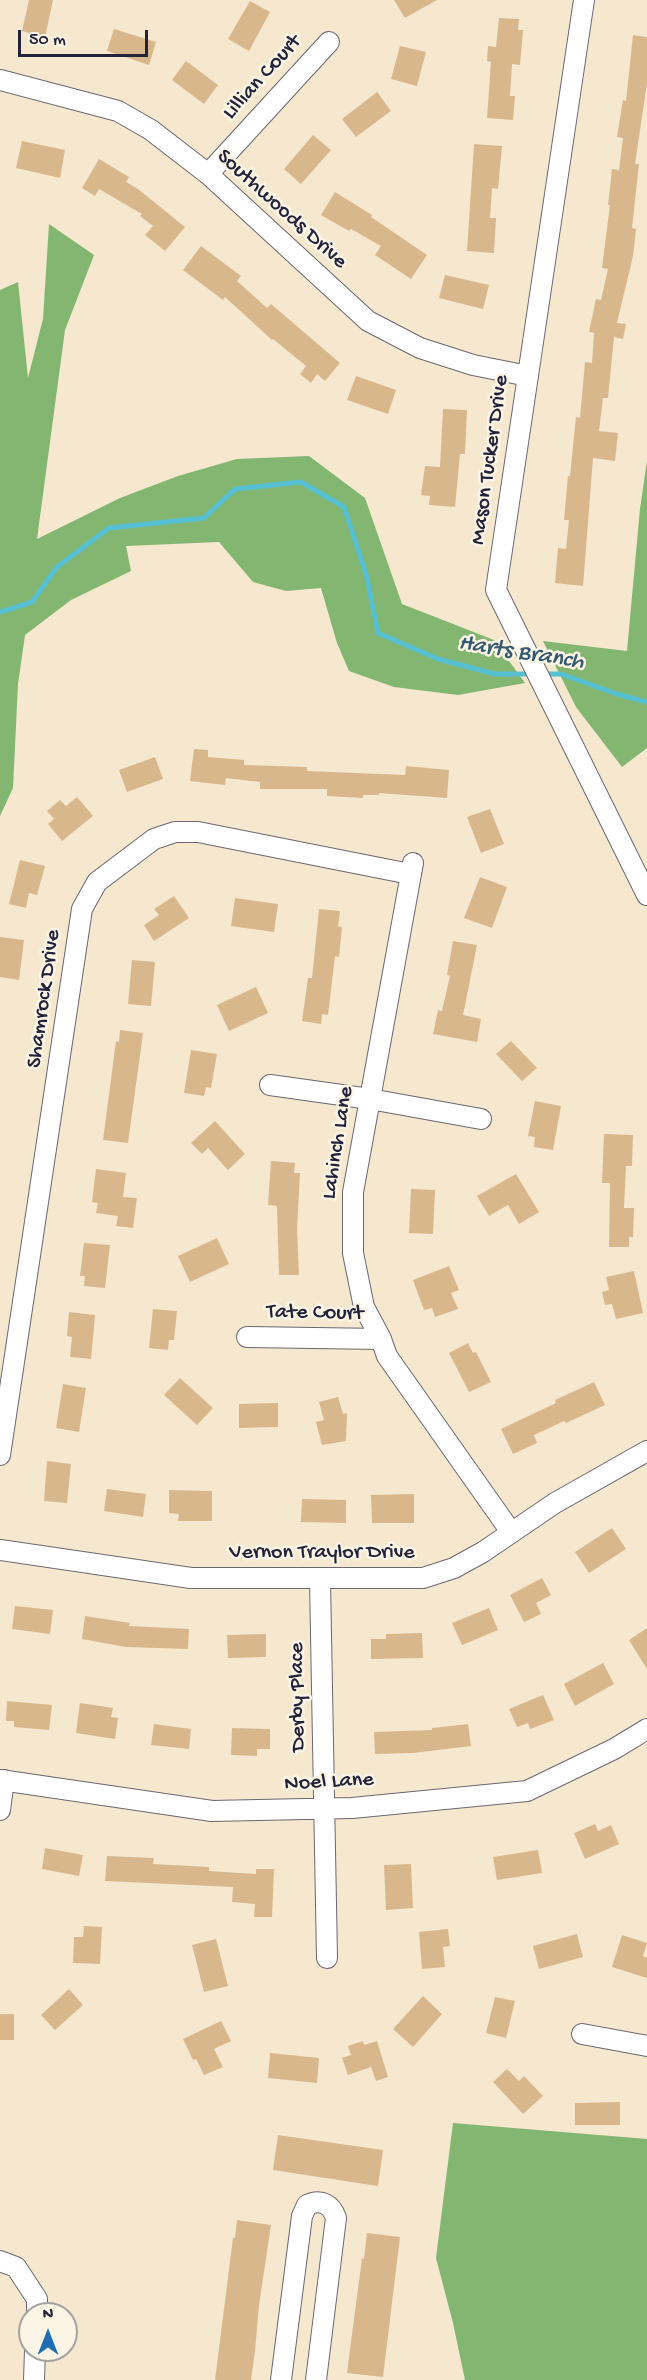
<!DOCTYPE html>
<style>
body{margin:0}
#map{position:relative;width:647px;height:2380px;overflow:hidden;background:#f5e8cf;font-family:"Gochi Hand",sans-serif}
canvas{display:block}
.north{position:absolute;left:18px;top:2302px;width:60px;height:60px;box-sizing:border-box;background:#fcf5e5;border:2px solid #a5a1a1;border-radius:50%;rotate:0deg;font-size:16px;font-weight:700;line-height:24px;text-align:center;color:#22223b}
.north::after{content:'';display:block;margin:auto;width:21px;height:27px;background:#1f6fb2;clip-path:polygon(50% 0,100% 100%,50% 72%,0 100%)}
.scale{position:absolute;left:18px;top:30px;width:130px;height:27px;box-sizing:border-box;border:3px solid #22223b;border-top:0;padding-left:8px;font-size:18px;line-height:21px;white-space:nowrap;color:#22223b;-webkit-text-stroke:4px #fcf5e5;paint-order:stroke}
</style>
<div id="map">
<canvas width="647" height="2380"></canvas>
<div class="north">N</div>
<div class="scale">50 m</div>
</div>
<script>
const ctx = document.querySelector('canvas').getContext('2d');
ctx.lineJoin = 'round';
function paint(path, color) { ctx.fillStyle = color; ctx.fill(path, 'evenodd'); }
function trace(path, color, width, dash) { ctx.strokeStyle = color; ctx.lineWidth = width; ctx.lineCap = dash ? 'butt' : 'round'; ctx.setLineDash(dash || []); ctx.stroke(path); }
function write(font, color, halo, rows, align = 'center') {
  ctx.font = font + ' "Gochi Hand",sans-serif'; ctx.lineWidth = 5; ctx.setLineDash([]); ctx.textBaseline = 'middle'; ctx.strokeStyle = halo; ctx.fillStyle = color; for (const [text, x, y, turn = 0] of rows) {
    ctx.save(); ctx.translate(x, y); ctx.rotate((+turn || 0) * Math.PI / 180); ctx.textAlign = isNaN(turn) ? turn : align; if (halo) ctx.strokeText(text, 0, 0); ctx.fillText(text, 0, 0); ctx.restore();
  }
}
paint(new Path2D(`
 M49,224L94,255L65,330L37,539L120,498L178,476L237,459L309,456L365,498L402,604L494,640L525,683L458,695L394,687L349,671L337,643L321,588L286,591L253,582L219,542L126,546L131,571L71,600L25,635L18,684L13,788L0,816V290L18,282L28,378L43,319Z
 M647,461V748L622,767L576,707L543,641L627,651L640,509Z
 M453,2123L647,2139V2380H465L453,2323L436,2258Z`), '#82b671');
trace(new Path2D(`
 M0,612L32,602L57,567L109,528L204,518L235,489L301,482L344,507L366,574L378,633L438,659L495,674H531
 M543,674H561L617,694L647,702`), '#56c0d2', 5);
paint(new Path2D(`
 M29,0H53L45,37L22,31Z
 M394,0H437L405,18Z
 M250,1L270,12L249,51L228,39Z
 M499,18L519,19L518,30H523L520,65L512,64L510,96H515L513,120L487,118L491,62L487,61L488,46L496,47Z
 M114,29L156,42L149,65L107,51Z
 M633,35L647,37V83L635,164H639L632,228L636,229L633,256L617,323L626,324L623,339L614,337L608,398H603L599,431L618,433L615,461L593,458L583,586L555,583L558,548L566,549L569,520H564L568,476H570L576,417L580,418L585,362L592,363L594,333L589,332L596,299L601,300L608,269L602,268L610,205H608L612,169L619,170L623,138L617,137L623,100L626,101Z
 M400,46L426,52L417,86L391,79Z
 M186,61L218,85L204,104L172,80Z
 M377,92L391,111L356,137L342,119Z
 M313,135L331,150L301,184L284,169Z
 M22,141L65,150L60,178L16,168Z
 M474,144L502,146L498,189L492,188L490,218H496L494,253L467,251Z
 M99,159L129,177L126,182L138,189L185,227L165,251L145,235L153,226L140,216L142,214L99,189L95,196L82,188Z
 M335,192L372,215L371,217L427,255L411,279L375,255L381,246L351,229L349,231L321,215Z
 M201,246L241,276L237,281L267,308L271,304L340,363L325,381L317,374L311,383L300,374L306,366L273,339L272,340L225,297L223,300L183,270Z
 M445,275L489,285L483,309L439,298Z
 M356,376L396,390L388,414L347,400Z
 M443,409L467,410L465,454H460L455,507L429,505L430,496L421,495L425,466L440,467Z
 M194,749L208,750V757L244,760V765L307,767V771L405,775L406,766L449,770L447,798L379,793V795H363V798L327,796V789H260V782L226,778L225,785L190,781Z
 M155,757L163,779L127,792L119,770Z
 M77,797L93,816L62,841L48,824L54,819L47,811L60,800L66,806Z
 M490,809L504,844L481,853L467,817Z
 M20,860L45,866L37,895L29,893L26,908L9,904Z
 M480,877L507,887L492,928L464,918Z
 M174,896L189,918L154,941L144,925L159,915L154,909Z
 M235,898L278,904L274,932L231,926Z
 M319,909L340,911L338,926L342,927L339,957L335,956L328,1015L322,1014L321,1024L302,1021L308,978H312Z
 M0,937L24,940L19,980L0,977Z
 M453,941L477,945L463,1015L481,1019L477,1042L433,1034L438,1010L442,1011L450,976L447,975Z
 M132,960L155,962L151,1006L128,1004Z
 M256,987L268,1013L229,1031L217,1005Z
 M120,1030L143,1033L128,1143L103,1140L116,1041L119,1042Z
 M511,1041L537,1068L522,1081L496,1054Z
 M191,1050L217,1054L211,1088L206,1087L204,1096L184,1093Z
 M535,1101L561,1106L553,1150L534,1147L535,1137L528,1136Z
 M215,1121L245,1154L228,1170L208,1148L202,1154L191,1143Z
 M604,1134L633,1135L632,1166H626L624,1208H634L633,1237H629V1247H609L610,1183H602Z
 M271,1161L295,1163L294,1173H300L297,1228L299,1275H279L277,1206L268,1205Z
 M96,1169L126,1173L123,1197L137,1198L133,1228L116,1226L118,1216L96,1213L98,1203L92,1202Z
 M516,1174L539,1212L519,1224L508,1205L489,1216L477,1196Z
 M411,1189L435,1190L433,1234L409,1233Z
 M217,1238L229,1264L190,1282L178,1256Z
 M84,1243L110,1245L105,1288L84,1286L85,1276H80Z
 M449,1266L459,1290L451,1293L458,1309L435,1317L432,1308L424,1310L413,1280Z
 M634,1271L643,1313L616,1319L612,1304L605,1305L602,1292L609,1290L606,1277Z
 M153,1309L177,1311L174,1340H169L168,1350L149,1348Z
 M69,1312L95,1315L91,1359L70,1357L72,1337L67,1336Z
 M468,1343L473,1353L476,1352L491,1382L469,1392L449,1353Z
 M180,1378L213,1408L197,1425L164,1395Z
 M594,1382L605,1405L566,1423L564,1421L534,1435L537,1443L513,1454L501,1429L556,1403L555,1400Z
 M63,1384L86,1388L79,1432L56,1428Z
 M338,1397L343,1414L347,1413L346,1441L322,1445L316,1422L324,1420L319,1402Z
 M278,1403V1427L239,1428V1404Z
 M47,1461L71,1464L67,1503L44,1501Z
 M107,1489L146,1494L143,1517L104,1511Z
 M169,1490L212,1491V1521H178L179,1514L169,1513Z
 M414,1494V1523H372L371,1495Z
 M302,1499L346,1500V1523L301,1522Z
 M612,1528L626,1549L589,1573L575,1552Z
 M542,1578L551,1595L536,1603L541,1614L524,1622L510,1595Z
 M15,1606L53,1610L50,1634L12,1629Z
 M489,1608L498,1630L462,1645L452,1623Z
 M85,1616L130,1623L129,1626L189,1629L188,1649L126,1647L82,1639Z
 M647,1628V1669L629,1640Z
 M422,1633L423,1658L371,1659V1639H386V1634Z
 M266,1634V1657L228,1658L227,1635Z
 M603,1663L614,1684L575,1706L564,1684Z
 M543,1695L554,1720L530,1729L528,1723L517,1727L509,1709Z
 M7,1701L52,1705L49,1730L14,1727V1721H6Z
 M80,1703L113,1708L111,1717L118,1718L115,1739L76,1733Z
 M154,1724L191,1729L189,1749L151,1745Z
 M468,1724L471,1746L413,1753L375,1754L374,1732L432,1730V1728Z
 M232,1728L270,1729V1749H257V1756L231,1755Z
 M595,1824L598,1831L611,1825L619,1844L585,1859L574,1833Z
 M45,1848L83,1855L79,1876L42,1869Z
 M538,1850L542,1873L497,1880L493,1857Z
 M107,1856L154,1858L153,1864L209,1867V1871L256,1874V1869H274L272,1917H254L255,1904L232,1902L233,1887L105,1881Z
 M411,1864L413,1908L386,1910L384,1865Z
 M84,1926L102,1927L100,1964L73,1963L74,1937H83Z
 M448,1929L450,1946L443,1947L445,1967L422,1969L419,1932Z
 M577,1934L583,1957L539,1969L533,1946Z
 M622,1935L647,1943L643,1956L647,1958V1978L612,1967Z
 M216,1939L228,1986L204,1992L192,1945Z
 M69,1989L83,2005L55,2030L41,2015Z
 M423,1996L442,2014L413,2047L393,2029Z
 M495,1997L515,2001L506,2038L486,2033Z
 M0,2014H14V2040H0Z
 M221,2021L231,2041L214,2049L223,2067L204,2075L196,2059L193,2060L183,2039Z
 M363,2041L364,2045L377,2041L388,2077L376,2081L371,2067L348,2075L342,2058L351,2055L348,2046Z
 M270,2053L319,2058L317,2083L268,2078Z
 M507,2069L519,2081L524,2076L543,2096L523,2114L493,2082Z
 M620,2102V2125H575V2103Z
 M278,2135L383,2150L378,2186L273,2170Z
 M237,2220L271,2225L259,2305L255,2351L251,2380H215L233,2238H235Z
 M367,2233L400,2237L383,2377L347,2373L362,2258L364,2259Z`), '#d9b78d');
const minor = new Path2D(`
 M584,0L496,590L647,895
 M0,80L118,111L151,130L208,174L368,321L420,348L473,365L528,376
 M208,174L329,42
 M413,863L353,1192V1253L364,1307L381,1339L387,1356L511,1532
 M270,1085L370,1099L481,1119
 M247,1337L381,1339
 M0,1455L82,909L97,882L154,839L175,832H198L410,874
 M0,1550L191,1578H423L454,1568L483,1552L555,1503L647,1451
 M320,1580L327,1958
 M0,1780L212,1811L352,1808L527,1791L614,1749L647,1729
 M0,1810L4,1780
 M582,2034L647,2046
 M0,2261L16,2267L37,2299V2314
 M34,2380L35,2350
 M281,2380L302,2216L307,2205C321,2198 332,2205 336,2218L316,2380`);
trace(minor, '#6c676f', 22);
trace(minor, '#fff', 20);
write('22px', '#22223b', '#fcf5e5', [
 ["Lillian Court",263,78,-48],
 ["Southwoods Drive",281,210,42],
 ["Mason Tucker Drive",491,460,-82],
 ["Shamrock Drive",45,999,-82],
 ["Lahinch Lane",339,1143,-81],
 ["Tate Court",315,1314,1],
 ["Vernon Traylor Drive",322,1554],
 ["Derby Place",299,1697,-91],
 ["Noel Lane",329,1783,-3]
]);
write('italic 24px', '#345970', '#fcf5e5', [
 ["Harts Branch",521,654,9]
]);
</script>
